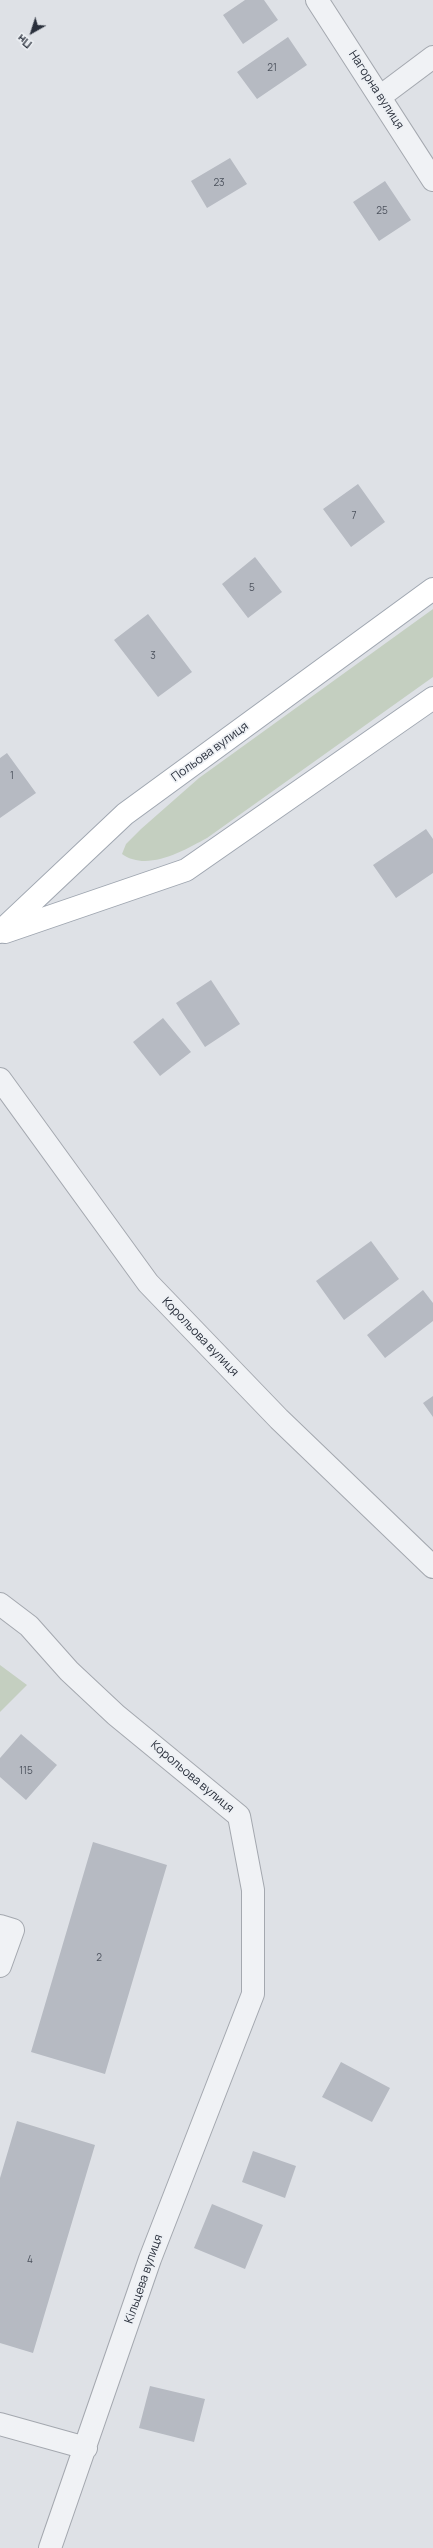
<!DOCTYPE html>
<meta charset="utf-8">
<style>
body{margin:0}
#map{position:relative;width:433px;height:2548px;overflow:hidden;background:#dee1e6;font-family:Manrope,sans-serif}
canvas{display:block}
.north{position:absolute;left:12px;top:12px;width:40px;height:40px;-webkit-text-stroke:3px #edf0f4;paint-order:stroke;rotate:219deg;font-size:11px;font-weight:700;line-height:16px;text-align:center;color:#292f3b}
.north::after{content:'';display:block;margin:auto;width:14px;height:18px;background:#292f3b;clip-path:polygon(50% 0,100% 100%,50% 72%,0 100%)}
</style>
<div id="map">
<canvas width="433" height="2548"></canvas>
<div class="north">Пн</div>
</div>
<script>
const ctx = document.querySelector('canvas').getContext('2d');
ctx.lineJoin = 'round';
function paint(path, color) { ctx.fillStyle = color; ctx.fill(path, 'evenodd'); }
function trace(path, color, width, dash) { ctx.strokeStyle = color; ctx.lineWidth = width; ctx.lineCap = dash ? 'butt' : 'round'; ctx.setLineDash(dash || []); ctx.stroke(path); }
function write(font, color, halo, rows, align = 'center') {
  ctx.font = font + ' Manrope,sans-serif'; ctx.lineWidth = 3.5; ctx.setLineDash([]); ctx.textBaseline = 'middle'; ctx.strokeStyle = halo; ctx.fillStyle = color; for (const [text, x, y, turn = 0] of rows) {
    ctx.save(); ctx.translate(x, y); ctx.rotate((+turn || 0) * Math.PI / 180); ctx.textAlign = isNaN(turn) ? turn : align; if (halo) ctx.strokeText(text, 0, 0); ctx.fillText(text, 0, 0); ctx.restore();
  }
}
paint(new Path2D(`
 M433,609V677L207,838C183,851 147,872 122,854L126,844L141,829L199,778Z
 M0,1665L27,1685L0,1712Z`), '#c4cfc0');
paint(new Path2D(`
 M245,0H264L278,20L243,44L223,15Z
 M288,37L307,65L257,99L237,72Z
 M230,158L247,184L207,208L191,181Z
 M385,181L411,220L379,241L353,202Z
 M358,484L385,522L351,547L323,509Z
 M255,557L282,592L248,618L222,584Z
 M148,614L192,672L158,697L114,640Z
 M7,753L36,793L0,818V758Z
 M426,829L433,839V873L396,898L373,865Z
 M211,980L240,1024L205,1047L176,1003Z
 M163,1018L191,1052L160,1076L133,1042Z
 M371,1241L399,1279L344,1320L316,1281Z
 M423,1290L433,1303V1321L385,1358L367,1335Z
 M433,1396V1417L423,1403Z
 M21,1734L57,1765L26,1800L0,1777V1758Z
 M93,1842L167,1865L105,2074L31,2052Z
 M341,2062L390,2088L372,2122L322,2097Z
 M17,2121L95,2145L33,2353L0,2343V2178Z
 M253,2151L296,2166L285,2198L242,2182Z
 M212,2204L263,2225L245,2269L194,2248Z
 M150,2386L205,2399L194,2442L139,2428Z`), '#b6bac2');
const minor = new Path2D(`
 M317,0L433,180
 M381,96L433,57
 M0,1079L148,1283L279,1419L433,1567
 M0,1604L29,1626L69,1671L116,1715L239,1816L253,1890V1994L150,2259L50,2548
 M0,1926L13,1930L0,1966
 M0,2424L86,2448`);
const major = new Path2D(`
 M0,932L125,814L433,589
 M5,932L186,870L433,698`);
trace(minor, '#a4a8af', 24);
trace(major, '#9fa6b0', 24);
trace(minor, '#f0f2f5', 22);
trace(major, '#fff', 22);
write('10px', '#4c525d', null, [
 ["21",272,68],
 ["23",219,183],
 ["25",382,211],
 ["7",354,516],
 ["5",252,588],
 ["3",153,656],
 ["1",12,776],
 ["115",26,1771],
 ["2",99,1958],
 ["4",30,2260]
]);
write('12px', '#292f3b', '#edf0f4', [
 ["Нагорна вулиця",376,90,57],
 ["Польова вулиця",210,752,-36],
 ["Корольова вулиця",200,1337,46],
 ["Корольова вулиця",192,1777,40],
 ["Кільцева вулиця",144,2279,-71]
]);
</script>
